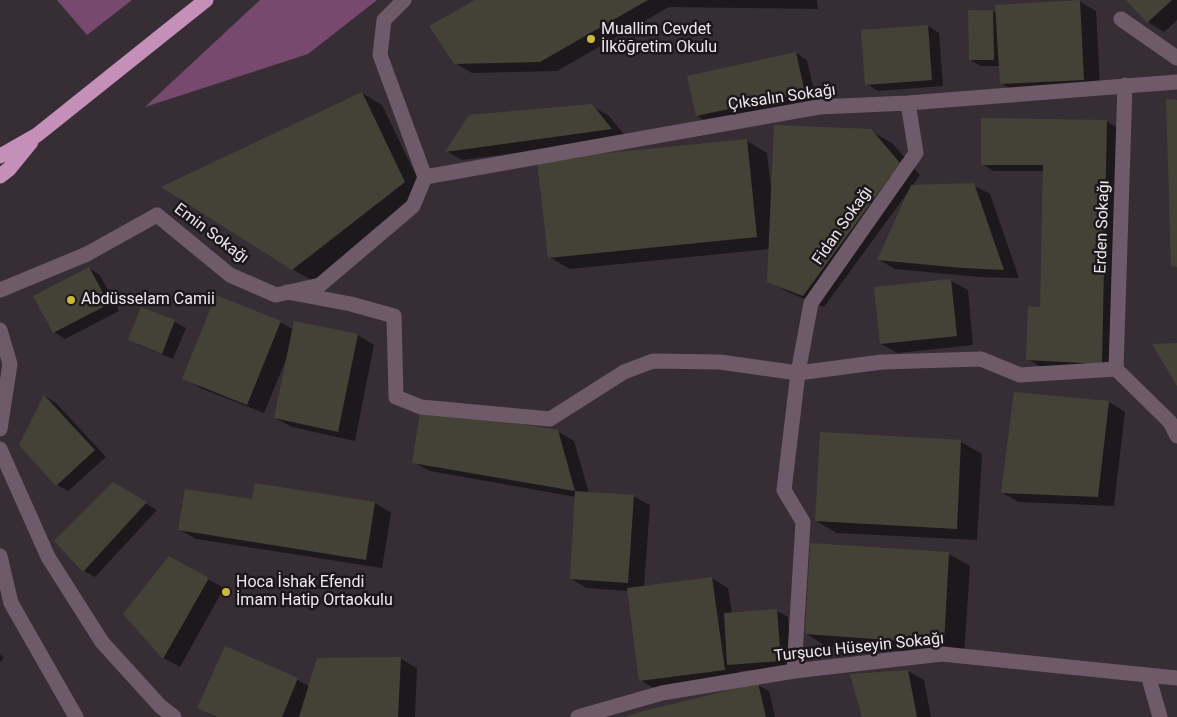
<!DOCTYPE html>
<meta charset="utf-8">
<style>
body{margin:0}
canvas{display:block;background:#372d35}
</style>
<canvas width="1177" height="717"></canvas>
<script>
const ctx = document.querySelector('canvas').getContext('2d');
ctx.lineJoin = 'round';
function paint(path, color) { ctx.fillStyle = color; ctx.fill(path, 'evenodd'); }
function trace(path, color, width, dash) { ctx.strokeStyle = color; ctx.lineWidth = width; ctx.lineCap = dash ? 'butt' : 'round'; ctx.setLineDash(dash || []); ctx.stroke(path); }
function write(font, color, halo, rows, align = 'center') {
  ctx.font = font + ' Roboto,sans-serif'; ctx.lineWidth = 5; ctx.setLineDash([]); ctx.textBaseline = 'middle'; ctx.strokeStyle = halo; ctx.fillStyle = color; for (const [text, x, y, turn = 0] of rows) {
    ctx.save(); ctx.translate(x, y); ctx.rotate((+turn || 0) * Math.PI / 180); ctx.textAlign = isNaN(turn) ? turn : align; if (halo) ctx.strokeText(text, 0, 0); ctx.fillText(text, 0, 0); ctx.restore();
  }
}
paint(new Path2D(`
 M57,0H132L87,35Z
 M260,0H377L308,54L145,107Z`), '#77496e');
paint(new Path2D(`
 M478,0H817L818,9L669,7L557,71L472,73L455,63Z
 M1127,0H1177V20L1164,32L1148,22Z
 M1079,1L1096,11L1100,88L1017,93L1001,83L1000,66H981L970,60L993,11L997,13Z
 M928,26L939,33L943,86L878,91L867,84Z
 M796,53L807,60L816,99L708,122L697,116Z
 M362,93L382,105L425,194L313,281L292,269Z
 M592,106L609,116L627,138L462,160L446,151Z
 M1106,121L1118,128V372L1044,369L1028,359L1046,309L1044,171H993L982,164Z
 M871,131L892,143L920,175L912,186L973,185L990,194L1019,278L979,277L895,269L879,260L908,192L824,307L790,293L769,281L770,249L570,269L549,257L747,141L767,153L771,188H773Z
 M89,268L100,275L119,311L65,339L54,332L35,296Z
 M951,281L968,290L973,345L898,353L881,344Z
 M142,308L175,322L186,328L173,359L141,346L129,340Z
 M280,322L294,330L295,322L358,335L374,345L355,441L292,427L275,418L287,357L264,413L200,388L184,378Z
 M45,396L56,403L106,457L68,491L57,485Z
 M1109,402L1125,412L1114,506L1019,502L1002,493Z
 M557,431L574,441L589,493L633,496L650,505L644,587L712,578L728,588L732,614L777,611L788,617L792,667L740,671L741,679L657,690L640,680L628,591L587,588L571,579L576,497L430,471L413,462Z
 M821,434L961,442L982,454L977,540L837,533L816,521Z
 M113,484L157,510L95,577L84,571Z
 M253,501L375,503L391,513L382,568L196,539L180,530Z
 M811,545L949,554L970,566L964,655L826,646L806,634Z
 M170,558L224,588L180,667L163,658Z
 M225,647L298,680L310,687L401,659L417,668L415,717H215L199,707Z
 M0,654L4,658L0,662Z
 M908,671L924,680L931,717H864Z
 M757,685L769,691L775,717H628Z`), '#0007');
paint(new Path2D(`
 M475,0H648L540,62L454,64L429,26Z
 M1080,0L1084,80L1000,84L995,5Z
 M1126,0H1172L1147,23Z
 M968,10H993L994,60H969Z
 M928,25L932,80L865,85L861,30Z
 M796,52L805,93L696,116L687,76Z
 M362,92L405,182L292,270L161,187Z
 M1166,99L1177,100V267L1171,266Z
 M592,104L612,129L445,152L469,115Z
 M981,118L1107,120L1102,364L1026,360L1028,306L1040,307L1043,165H981Z
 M774,125L871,129L900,163L803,296L767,282Z
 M747,139L757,237L548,258L537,160Z
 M974,183L1004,270L962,268L877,260L911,185Z
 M89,267L109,304L53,333L33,296Z
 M951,279L957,336L880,344L874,287Z
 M216,295L281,321L247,405L182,379Z
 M141,307L175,320L162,354L128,340Z
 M294,321L358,334L338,432L274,418Z
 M1177,343V386L1152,344Z
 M1014,392L1109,401L1098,497L1001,493Z
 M44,395L95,450L56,486L19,445Z
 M421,407L558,430L575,491L412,463Z
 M820,432L961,440L957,529L815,521Z
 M113,482L147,502L83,572L54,541Z
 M255,483L375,502L366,560L178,530L185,489L252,499Z
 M575,491L634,495L628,583L570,579Z
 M810,543L949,552L944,644L805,634Z
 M169,556L209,578L163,659L123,614Z
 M712,577L725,670L639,681L627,588Z
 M777,609L781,661L727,665L724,613Z
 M225,646L298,678L282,717H217L197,708Z
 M401,657L398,717H299L317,658Z
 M908,670L917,717H862L850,674Z
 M758,683L766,717H625L640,712Z`), '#444236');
trace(new Path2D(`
 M404,0L384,20L380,55L425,177
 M1121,19L1177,58
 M425,177L819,107L908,103L1177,82
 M0,290L87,254L157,215L230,275L276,295L320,285L413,206L425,177
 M287,292L351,304L394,316L396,397L421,407L550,419L624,372L653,361L720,362L798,373L882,362L981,359L1020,375L1116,369
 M0,330L10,364L0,429
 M1116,369L1125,85
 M1116,369L1170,422L1177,436
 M0,449L48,557L102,642L160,706L174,717
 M0,556L11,603L76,717
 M794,671L803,522L784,490L798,373L811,303L916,153L908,103
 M1148,675L1160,717
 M578,717L662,693L794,671L942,654L1177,678`), '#6f5a6a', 15);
trace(new Path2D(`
 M0,156L37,135L206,0
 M0,176L9,169L31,142`), '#c490b9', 15);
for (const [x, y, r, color] of [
 [591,39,5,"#cbba39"],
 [71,300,5,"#cbba39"],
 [226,592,5,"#cbba39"]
]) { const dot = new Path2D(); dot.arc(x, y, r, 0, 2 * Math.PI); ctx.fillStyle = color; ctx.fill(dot); trace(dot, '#1c171b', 2); }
write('16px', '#efe8ed', '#1c171b', [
 ["Muallim Cevdet",601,30],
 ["İlköğretim Okulu",601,48],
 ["Abdüsselam Camii",81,300],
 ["Hoca İshak Efendi",236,583],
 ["İmam Hatip Ortaokulu",236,601]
], 'left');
write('16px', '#efe8ed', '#1c171b', [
 ["Çıksalın Sokağı",782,98,-8],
 ["Fidan Sokağı",843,226,-55],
 ["Erden Sokağı",1103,227,-88],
 ["Emin Sokağı",211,234,37],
 ["Turşucu Hüseyin Sokağı",859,648,-6]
]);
</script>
